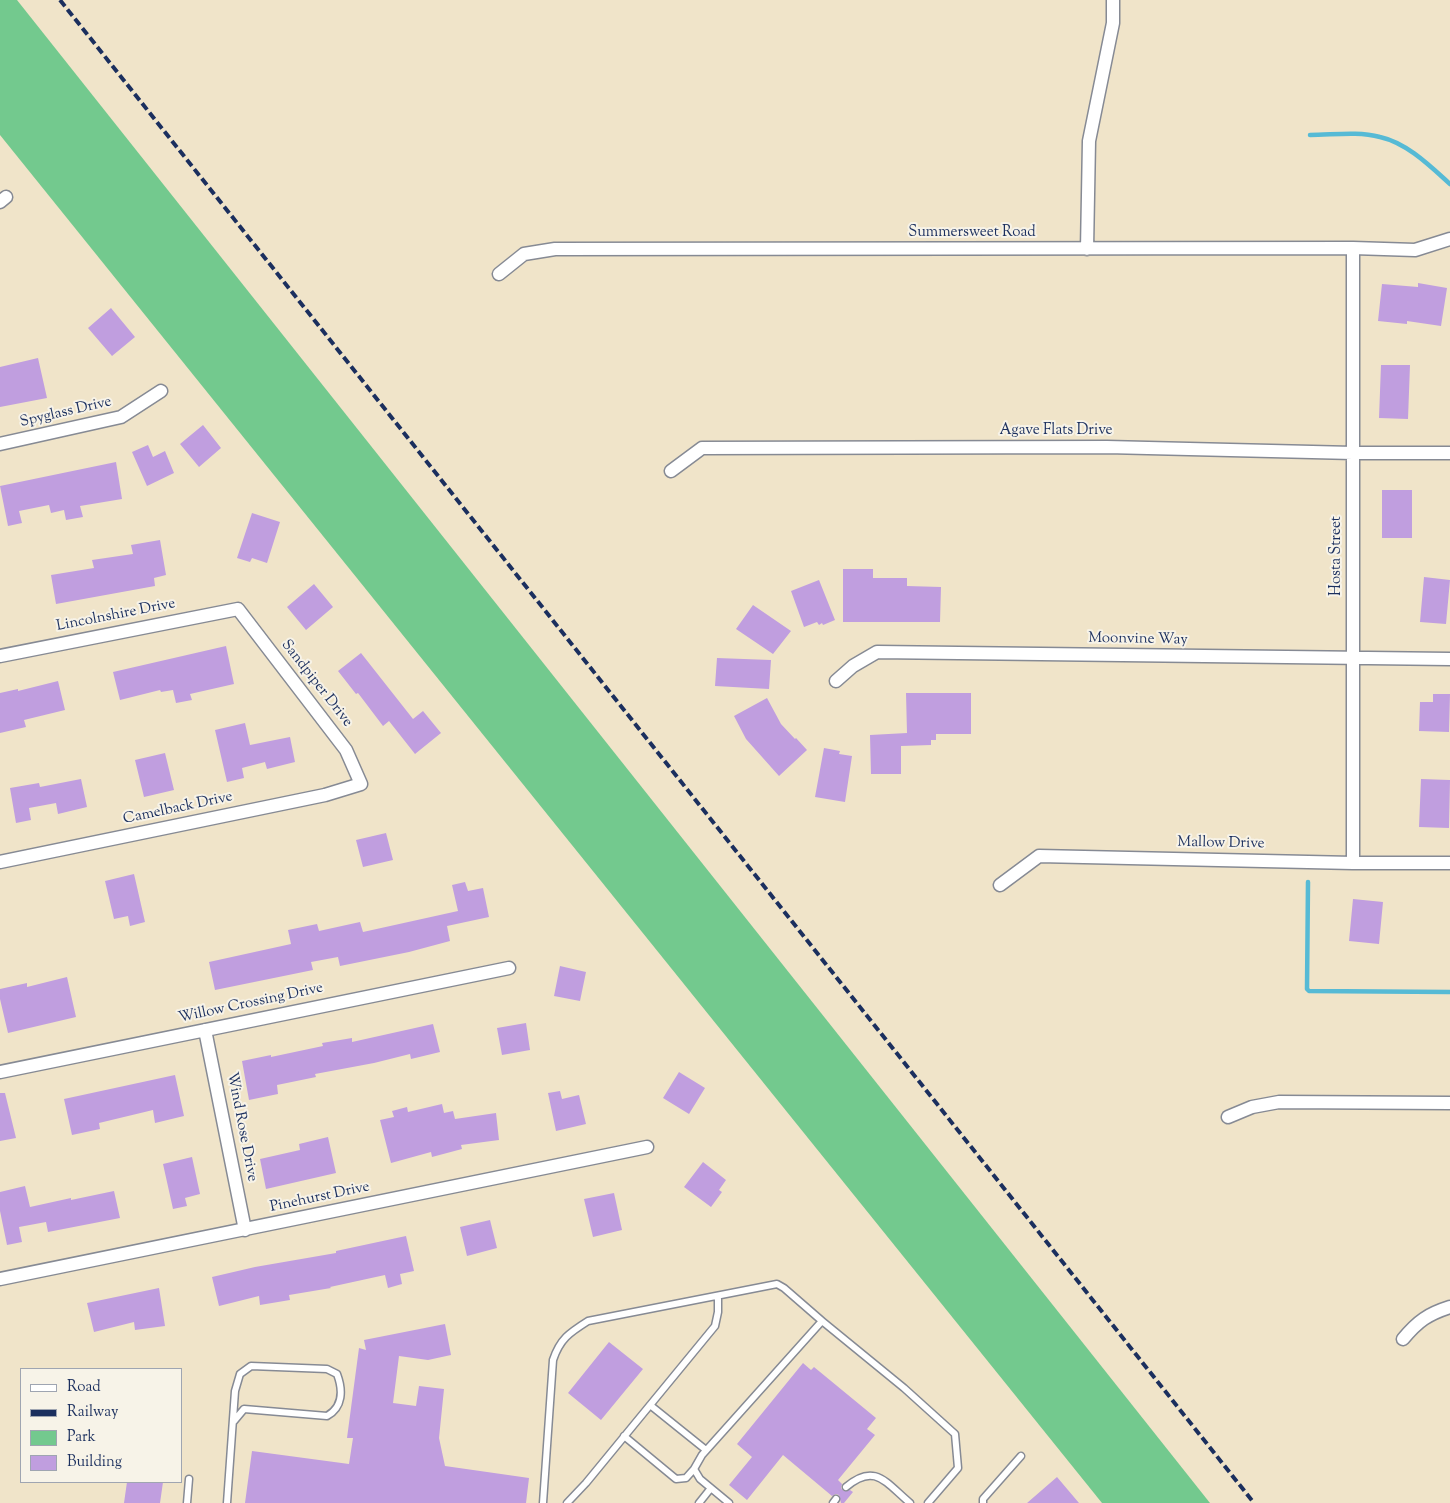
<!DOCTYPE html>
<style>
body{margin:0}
#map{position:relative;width:1450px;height:1503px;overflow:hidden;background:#f0e4c9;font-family:"Sorts Mill Goudy",serif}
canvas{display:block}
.legend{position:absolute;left:20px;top:1368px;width:162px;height:115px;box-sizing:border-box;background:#f7f3e8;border:1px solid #9fa5b1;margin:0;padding:6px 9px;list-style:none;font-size:15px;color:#1b2f5e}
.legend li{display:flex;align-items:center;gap:10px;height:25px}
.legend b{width:25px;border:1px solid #9fa5b1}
</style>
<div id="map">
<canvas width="1450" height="1503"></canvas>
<ul class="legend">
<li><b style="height:6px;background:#fff"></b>Road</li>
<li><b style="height:6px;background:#1b2f5e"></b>Railway</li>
<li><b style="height:14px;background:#73c98e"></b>Park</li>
<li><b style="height:14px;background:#c09edf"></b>Building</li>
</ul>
</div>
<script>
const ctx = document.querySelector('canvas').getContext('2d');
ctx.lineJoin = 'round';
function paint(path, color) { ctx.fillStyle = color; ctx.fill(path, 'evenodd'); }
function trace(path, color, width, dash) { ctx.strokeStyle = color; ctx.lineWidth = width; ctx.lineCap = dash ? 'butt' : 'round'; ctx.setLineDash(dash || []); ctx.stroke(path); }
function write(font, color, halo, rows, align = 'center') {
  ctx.font = font + ' "Sorts Mill Goudy",serif'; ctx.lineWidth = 4; ctx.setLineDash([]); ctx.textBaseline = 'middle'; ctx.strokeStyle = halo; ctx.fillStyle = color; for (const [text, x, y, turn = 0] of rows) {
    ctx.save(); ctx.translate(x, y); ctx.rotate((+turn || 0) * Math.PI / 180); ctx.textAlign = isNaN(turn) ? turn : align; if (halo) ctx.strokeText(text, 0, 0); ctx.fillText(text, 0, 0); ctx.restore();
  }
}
paint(new Path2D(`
 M0,0H17L1210,1503H1102L0,135Z`), '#73c98e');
trace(new Path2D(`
 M1310,135C1333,135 1357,131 1380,137C1407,143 1430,166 1450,184
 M1308,882L1307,989L1309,991L1450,992`), '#56bad5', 4.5);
paint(new Path2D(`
 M1418,283L1447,288L1441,326L1407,321V324L1378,321L1382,284L1418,287Z
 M111,308L135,337L112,356L88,328Z
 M38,358L47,398L0,407V367Z
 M1381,365H1410L1408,419L1379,418Z
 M203,425L221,448L199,467L180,444Z
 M148,445L153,457L165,451L174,473L147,486L132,452Z
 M116,462L122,499L80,506L83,517L66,520L64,510L51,513L49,505L19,511L22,523L8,526L0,486Z
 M1382,490H1412V538H1382Z
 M252,513L280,522L267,563L252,558L250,562L237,558Z
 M160,540L166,575L154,578L155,586L56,604L51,575L94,568L92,560L133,554L131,545Z
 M843,569H873V578H907V586L941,587L940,622H843Z
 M1424,577L1450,580L1446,624L1420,622Z
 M819,580L835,620L823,625L822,623L819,625L817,622L804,627L791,591Z
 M314,584L333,607L306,630L287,607Z
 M753,605L791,631L773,654L736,629Z
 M226,646L234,684L190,694L192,700L176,703L173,690L161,692L160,690L120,700L113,672Z
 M361,653L413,719L423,711L441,733L415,754L389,721L383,726L358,693L356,694L338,671Z
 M717,658L771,660L769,689L715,686Z
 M58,681L65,710L24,720L26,727L0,733V693L18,689V691Z
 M906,693H971V734H936V740H931V745L901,746V774H871L870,735L907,733Z
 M1433,694H1450L1449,732L1419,731L1420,702H1433Z
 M767,698L781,724L795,739L796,738L807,750L779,776L746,739L734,716Z
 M245,723L250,745L290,737L295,762L267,769L265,762L242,768L244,778L227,782L215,730Z
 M824,748L840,751L839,754L852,756L845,802L815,797Z
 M165,753L174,790L144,797L135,760Z
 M81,779L87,807L58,814L56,803L29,808L31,820L16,823L10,788L39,783L40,787Z
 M1421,779L1450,780L1449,828L1419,827Z
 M386,833L393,860L363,867L356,840Z
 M134,874L145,922L130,926L128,916L114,919L105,881Z
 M465,882L468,891L483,888L489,917L447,926L450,941L409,952L340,966L338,957L311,962L313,970L215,990L209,962L291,944L288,930L317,924L319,931L360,922L363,932L458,911L452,885Z
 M1353,899L1383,902L1379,944L1349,941Z
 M560,966L586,972L580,1001L554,996Z
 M67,977L76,1017L8,1033L0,999V989L27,983V987Z
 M526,1023L530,1050L502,1055L497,1028Z
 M433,1024L440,1052L411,1059L410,1054L374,1063L315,1074L316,1077L277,1085L278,1094L249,1100L242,1061L271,1055V1057L323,1046L322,1043L352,1038V1042Z
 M679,1072L705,1088L689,1114L663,1098Z
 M175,1075L184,1116L155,1123L153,1110L99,1123L100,1129L72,1135L64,1099Z
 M560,1091L562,1099L579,1095L586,1124L556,1131L548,1093Z
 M0,1093H5L16,1138L0,1141Z
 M442,1104L444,1113L453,1111L455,1119L496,1113L499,1140L461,1145L462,1149L432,1157L431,1152L391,1163L380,1120L394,1117L392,1111L407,1107L408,1112Z
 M328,1137L336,1173L266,1189L260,1159L300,1150L299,1144Z
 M192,1157L200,1194L185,1198L187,1206L173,1209L163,1164Z
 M703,1162L726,1180L719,1190L722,1192L711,1207L684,1187Z
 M25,1186L30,1207L71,1198V1200L114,1191L120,1218L48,1232L46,1222L19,1227L22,1242L7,1245L0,1211V1192Z
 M614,1193L622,1230L593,1237L584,1199Z
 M490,1220L497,1248L467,1256L460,1227Z
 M406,1236L414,1271L400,1274L402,1284L388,1288L385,1275L330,1287L331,1288L289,1295L290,1300L260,1305L259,1296L219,1306L212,1277L255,1267L336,1253V1251Z
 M159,1288L165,1326L135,1330L134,1322L94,1332L87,1303Z
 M445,1324L451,1355L428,1360L399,1356L393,1403L416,1406L419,1386L444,1389L439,1438L445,1466L529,1478L526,1503H245L252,1451L349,1464L353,1438H347L359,1348L366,1350L364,1340Z
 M609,1342L643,1369L601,1420L568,1393Z
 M803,1363L811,1370L814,1367L876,1418L867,1429L875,1435L838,1480L842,1484L841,1488L844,1491L850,1490L853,1492L844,1503H841L839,1495L836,1494L832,1496L783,1455L747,1500L729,1485L752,1457L737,1444Z
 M1057,1477L1079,1503H1027Z
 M127,1482H163L160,1503H124Z`), '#c09edf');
const service = new Path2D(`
 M650,1405L706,1450
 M624,1436L676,1479L686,1478L694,1469
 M846,1487C875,1462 886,1483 910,1503
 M187,1503L189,1479
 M227,1503L235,1391L240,1374L251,1366L327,1369L337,1374C343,1390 343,1407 327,1416L244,1409L234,1421
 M543,1503L553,1360C560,1339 569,1333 588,1321L777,1284L784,1288L822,1321
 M567,1503L586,1483L715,1326L718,1312V1296
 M699,1503L711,1488
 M729,1503L700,1479L694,1469L702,1455L822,1321L904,1388L955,1434L958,1468L928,1503
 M833,1503L836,1499
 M983,1503V1499L1021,1456`);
const minor = new Path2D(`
 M0,202L6,197
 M1353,248V863
 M1087,249L1089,141L1113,23V0
 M499,274L524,254L555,249L1353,248L1415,250L1450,239
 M0,444L121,417L161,391
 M671,471L702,448L1107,447L1353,453H1450
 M0,656L238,609L346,750L361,784L325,795L0,862
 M836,681L853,666L877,652L1450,659
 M1000,885L1039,856L1353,863H1450
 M205,1030L245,1230
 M0,1072L509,968
 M1228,1117L1252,1107L1279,1102L1450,1103
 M0,1279L647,1147
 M1403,1339C1418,1321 1428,1314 1450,1307`);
trace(service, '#868a94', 9);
trace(minor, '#868a94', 15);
trace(service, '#fff', 6);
trace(minor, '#fff', 12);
trace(new Path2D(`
 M60,0L1254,1503`), '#1b2f5e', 4, [8, 4]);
write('15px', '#1b2f5e', '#f7f3e8', [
 ["Summersweet Road",972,233],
 ["Spyglass Drive",66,413,-13],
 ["Agave Flats Drive",1056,431],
 ["Hosta Street",1337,556,-90],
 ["Lincolnshire Drive",116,616,-11],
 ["Moonvine Way",1138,640,1],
 ["Sandpiper Drive",316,684,52],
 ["Camelback Drive",178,809,-12],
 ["Mallow Drive",1221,844,1],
 ["Willow Crossing Drive",251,1004,-12],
 ["Wind Rose Drive",241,1127,79],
 ["Pinehurst Drive",320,1198,-12]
]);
</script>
